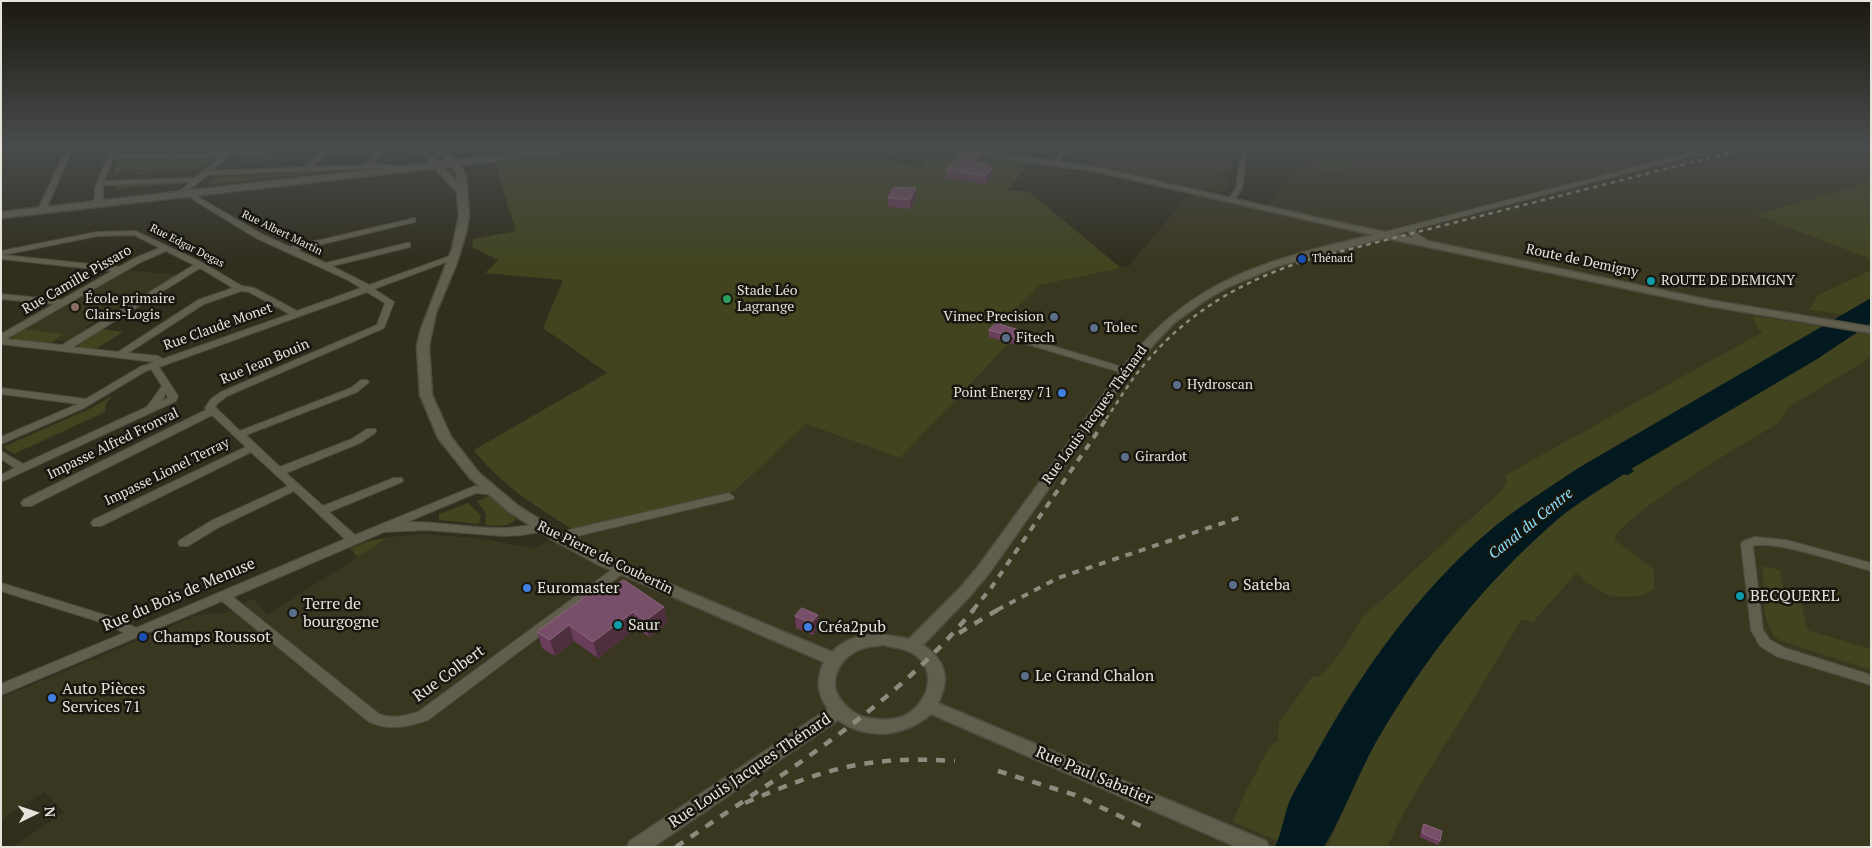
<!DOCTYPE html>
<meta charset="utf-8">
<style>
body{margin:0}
#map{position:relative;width:1872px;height:848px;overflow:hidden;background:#312e1e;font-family:"PT Serif",serif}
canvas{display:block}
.frame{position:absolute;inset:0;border:2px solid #e6e4da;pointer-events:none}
.north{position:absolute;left:10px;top:788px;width:50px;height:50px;-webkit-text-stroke:4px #17160f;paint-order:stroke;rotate:86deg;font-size:14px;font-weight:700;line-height:20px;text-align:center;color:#e6e4da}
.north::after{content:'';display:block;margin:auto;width:18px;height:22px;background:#e6e4da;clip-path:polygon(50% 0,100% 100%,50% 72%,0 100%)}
</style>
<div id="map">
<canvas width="1872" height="848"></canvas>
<div class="frame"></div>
<div class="north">N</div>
</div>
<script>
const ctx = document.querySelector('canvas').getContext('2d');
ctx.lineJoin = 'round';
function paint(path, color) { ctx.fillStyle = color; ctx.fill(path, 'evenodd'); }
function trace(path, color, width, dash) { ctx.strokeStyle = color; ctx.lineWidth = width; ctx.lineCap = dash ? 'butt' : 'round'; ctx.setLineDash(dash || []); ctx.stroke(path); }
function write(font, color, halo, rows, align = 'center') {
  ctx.font = font + ' "PT Serif",serif'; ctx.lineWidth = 5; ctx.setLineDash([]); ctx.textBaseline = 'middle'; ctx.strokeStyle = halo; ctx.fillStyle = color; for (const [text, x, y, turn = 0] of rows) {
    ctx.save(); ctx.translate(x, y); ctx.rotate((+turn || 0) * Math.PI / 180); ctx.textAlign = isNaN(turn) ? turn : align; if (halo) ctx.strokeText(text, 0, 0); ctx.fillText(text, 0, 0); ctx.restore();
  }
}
paint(new Path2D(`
 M188,145H302L241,154L230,152L244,146L221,150L181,149Z
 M1095,145H1220L1238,147L1232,173L1217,174L1231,180L1227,191L1219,192L1088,164Z
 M1383,145L1388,148L1401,145H1871V181L1756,215L1871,259V270L1818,295L1809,310L1871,319V847H13L64,812L44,792L1,820V698L198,615L226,613L252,598L267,615L389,537L423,534L475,538L534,548L572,529L735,491L806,424L900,458L1008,343L987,337L1040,285L1129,266L1190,193L1264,211L1277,192L1289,180H1292L1301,163Z
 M127,270L177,275L85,327L89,329L68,341L57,340L51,343L13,339L12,336L82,298L88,295L85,294Z`), '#3a3721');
paint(new Path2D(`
 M324,145L310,159L237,162L244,156Z
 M394,145H411L415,158L378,163L386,153H381L389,151Z
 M654,145H842L868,156L899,145L886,161L921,166L936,149L1030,163L1007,191H1028L1121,268L1040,285L988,337L1009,343L900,458L806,424L735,491L572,529C535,506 500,484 474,450L607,373L543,328L563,280L485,273L498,260L472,247L473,239L516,231L495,165L509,161Z
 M378,149L372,157L326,158L332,152Z
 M168,157L218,158C194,175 184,167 157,169C149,170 146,175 135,175L143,169L125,170L113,175L118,160Z
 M1338,159L1353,164L1333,173L1317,168Z
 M337,171L207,185L217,177Z
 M1871,181V259L1755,215Z
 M190,183L115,189L116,185Z
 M1871,270V298L1844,315L1809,310L1818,295Z
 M1752,316L1825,327L1580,467L1536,496L1488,532L1456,562L1424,597L1377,656L1339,712L1290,800L1278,841L1233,822L1242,799L1270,746L1278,741L1279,722L1312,677L1321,676L1339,655L1362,618L1500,492L1507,482L1504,476L1761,333L1762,331L1758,329Z
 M23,329L63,334L51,343L13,339L12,336Z
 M100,329L123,332L96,349L79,347V343Z
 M1858,332L1871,334V357L1789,407L1777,424C1747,442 1623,513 1614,540L1654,569V590C1625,603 1598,598 1577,572L1533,622L1522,619L1404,812L1387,847H1327C1343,813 1358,777 1375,744C1419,661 1487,580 1558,519C1578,502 1602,489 1624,474L1628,475L1634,471L1631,469L1817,359Z
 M114,395L106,403L105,412L14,454L3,447L91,408Z
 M488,496L514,517L516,519C508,528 496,526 485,525L486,513L477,501Z
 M468,503L481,515L479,524L439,520V514Z
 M389,537L358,557L350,549L366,542Z
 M1763,566L1780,570L1784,594L1801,599L1807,630L1871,649V670L1779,640C1760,625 1764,589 1763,566Z`), '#41441f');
paint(new Path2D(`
 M1871,298V323L1817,359L1631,469L1634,471L1628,475L1624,474C1602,489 1578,502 1558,519C1483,584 1426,656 1376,742C1357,776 1344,813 1324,847H1275C1282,832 1284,815 1290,800C1298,783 1309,767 1318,750C1362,671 1418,592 1487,533C1516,508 1549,488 1580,467Z`), '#021920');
const minor = new Path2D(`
 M68,145H74L47,207L40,209L39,207Z
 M112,145H118L114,155L165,154L178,145H185L173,154L238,152L302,145H316L288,151L228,156L212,171L305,167L326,145H333L313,167L365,165L382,145H388L372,164L404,166L407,168L404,170L379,168L207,175C196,184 185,197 170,196V194L182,190L190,182L103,185V198L98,202H94L92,201L95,198V188ZM220,157L195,178L104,181L113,159Z
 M527,145H552C547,148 532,148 527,145Z
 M1062,145H1068L1059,164H1055L1054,163Z
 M1242,145H1248L1242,189L1233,201L1231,202L1227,200L1236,189Z
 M1254,145H1309L1306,147H1257Z
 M1690,146L1704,149L1711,154L1708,156H1691L1415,229L1416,233L1430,242V246C1422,246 1411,238 1408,231L1384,237L1380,235L1381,233L1686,154L1682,151ZM1691,150L1701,153H1695L1690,151Z
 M193,192H197L198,197L262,234L290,247L415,218V222L297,250L326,263L407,243H410V247L332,266L369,285L450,256H456L457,258L374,289L394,302L384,328L227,396L218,403L215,407L240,431L351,388L361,380H367L369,382L357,392L246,435L280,467L352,439L367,429H375L376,431L375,433L360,443L286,473L323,506L394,478H402L403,480L402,482L329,512L355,535L475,486L494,489L499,492L494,495L476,493L407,522C440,521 472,529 505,528C516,528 536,523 544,525L546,528L544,531L522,535L504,536L426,530L384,532L233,597L379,714C392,719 405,716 418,712L617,566H625L627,569L625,572L428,720C407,727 390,731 369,722L222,601L1,695V684L124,633L110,625L1,591V583L118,619L136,628L345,539L294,491L219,527L188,546H180L178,543L180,540L211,521L288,486L251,452L101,526H93L91,523L93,520L246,447L212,415L31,506H23L21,503L23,500L206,410L205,408L211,399L221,392L377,325L385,303L367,292L159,367L178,396L176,401L1,482V475L15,468L1,459V451L23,464L147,407L162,386L151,369L146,371L84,408L1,444V437L78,404L1,394V388L86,399L140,367L155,362L1,344V334L54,304L1,299V294L61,300L112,271L1,259V251L97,232L135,231L203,263L242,286L254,288L297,311L361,288L346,279L256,238L192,199ZM134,235L160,248L135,258L119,267L3,255L97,236ZM166,251L194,265L62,345L6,339L141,262ZM200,268L233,288L198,300L118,352L73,347ZM241,291L249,292L290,314L163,359L158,356L128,353L204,304ZM166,393L168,398L162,401Z
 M1023,337L1129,369L1131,371L1129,373H1123L1020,342L1019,340L1020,338Z
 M729,493L734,497L733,499L577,536L563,544L559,543L557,540L569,530L573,529Z
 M1755,537L1786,540L1871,563V571C1845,564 1776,540 1753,546L1763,630L1770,640L1785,648L1871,675V685L1776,656L1760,646L1751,630L1741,544L1743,541Z`);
const secondary = new Path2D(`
 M428,145H436L456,160L590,145H615L611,147L460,165L466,176L469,216L466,233L456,265L436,313L429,346L432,395L451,437L479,473L517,505L561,533L653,577L832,652C854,630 882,633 909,639L960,588L980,564L1128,361C1194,277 1274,258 1373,235L1095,171L919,147L915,145H937L1095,167L1323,219L1709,300L1871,327V333L1709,306L1385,238L1278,266L1228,287L1204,301L1174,323L1154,344L1130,373L990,572L970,596L923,645C945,660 951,678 938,703L1266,841L1269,847H1237L931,714C904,737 868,741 838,720L653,847H627L630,841L828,709C817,694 816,678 824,662L597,564L551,539L508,511L470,478L438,438L420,395L417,346L421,329L452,249L459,216L457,192L435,168L1,218V212L431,163L423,153L427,151L439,162L448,161ZM452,166L457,174V183L443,167ZM884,645C891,647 899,648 906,650C939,663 932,700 906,715C896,720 886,720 876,719C862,719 850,712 841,700C826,681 841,656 861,649C868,646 877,646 884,645Z`);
trace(minor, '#4e4c3e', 2);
trace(secondary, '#4e4c3e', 3);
paint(minor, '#615e4d');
paint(secondary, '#615e4d');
trace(new Path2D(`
 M1106,419C1118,402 1129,382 1143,366C1187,312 1242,281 1307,260L1760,145`), '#8e8b7e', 2.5, [4.5, 4.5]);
trace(new Path2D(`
 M973,610L991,588L1107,418
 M997,610L1058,578L1241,517`), '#8e8b7e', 4, [7, 7]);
trace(new Path2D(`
 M959,633L999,609
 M998,771L1075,795L1145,828
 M745,803C823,769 869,755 955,761
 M676,847C780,775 893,708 974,609`), '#8e8b7e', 4.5, [9, 9]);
paint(new Path2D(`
 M985,158L979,163L990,168L992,176L986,184L946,178V170Z
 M916,197L911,209L888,207V198Z
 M989,330H1019V343L1017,345L989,337Z
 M605,582L668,622L649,637L636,628L598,658L574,641L555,656L542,648L537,632Z
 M818,615L819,627L813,635L796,628L795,616Z
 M1424,824L1440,841L1438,845L1420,837L1422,828Z`), '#6a3d5b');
paint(new Path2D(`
 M985,150V158L973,170V162Z
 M990,165V171L992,168V176L986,184V176L988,168Z
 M916,188V197L911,209L910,200Z
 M1019,336V343L1017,345V338Z
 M664,607L668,622L649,637L645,621Z
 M633,612L636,628L598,658L593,642Z
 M818,615L819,627L813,635L811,623Z
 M569,625L574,641L555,656L550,640Z`), '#4e2f3d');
const building = new Path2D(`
 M967,148L985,150L973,162L990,165L988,168H992L986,176L946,170Z
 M894,187L916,188L910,200L888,198Z
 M996,323L1019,330V336L1017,338L989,330Z
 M624,580L664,607L645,621L633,612L593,642L569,625L550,640L537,632L605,582L610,585L617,584Z
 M802,608L818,615L811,623L795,616Z
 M1424,824L1442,831L1440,841L1422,833Z`);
paint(building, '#784f68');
trace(building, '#89667a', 1);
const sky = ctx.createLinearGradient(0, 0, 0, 264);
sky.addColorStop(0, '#1b1910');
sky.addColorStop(0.55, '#484c4c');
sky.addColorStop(1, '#484c4c00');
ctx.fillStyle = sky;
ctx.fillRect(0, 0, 1872, 264);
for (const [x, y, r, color] of [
 [1302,259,5,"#1a4fb4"],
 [1651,281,5,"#0f9aa8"],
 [727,299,5,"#2e9e5b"],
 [75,307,5,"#8d6e63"],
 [1054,317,5,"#5c6f8a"],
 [1094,328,5,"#5c6f8a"],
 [1006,338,5,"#5c6f8a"],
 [1177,385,5,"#5c6f8a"],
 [1062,393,5,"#3f7fe0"],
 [1125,457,5,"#5c6f8a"],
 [1233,585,5,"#5c6f8a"],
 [527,588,5,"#3f7fe0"],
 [1740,596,5,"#0f9aa8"],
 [293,613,5,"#5c6f8a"],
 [618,625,5,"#0f9aa8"],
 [808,627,5,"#3f7fe0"],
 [143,637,5,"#1a4fb4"],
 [1025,676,5,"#5c6f8a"],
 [52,698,5,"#3f7fe0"]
]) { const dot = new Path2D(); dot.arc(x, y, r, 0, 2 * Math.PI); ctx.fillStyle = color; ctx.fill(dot); trace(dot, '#17160f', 2); }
write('11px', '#e6e4da', '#17160f', [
 ["Rue Albert Martin",282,233,26],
 ["Rue Edgar Degas",187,246,27]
]);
write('11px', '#e6e4da', '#17160f', [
 ["Thénard",1312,259]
], 'left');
write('14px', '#e6e4da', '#17160f', [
 ["Route de Demigny",1582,261,12],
 ["Rue Camille Pissaro",77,280,-30],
 ["Rue Claude Monet",218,327,-20],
 ["Rue Jean Bouin",265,362,-23],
 ["Rue Louis Jacques Thénard",1095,415,-54],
 ["Impasse Alfred Fronval",113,444,-26],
 ["Impasse Lionel Terray",167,472,-26],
 ["Rue Pierre de Coubertin",605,558,26]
]);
write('14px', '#e6e4da', '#17160f', [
 ["ROUTE DE DEMIGNY",1661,281],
 ["Stade Léo",737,291],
 ["Lagrange",737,307],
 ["École primaire",85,299],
 ["Clairs-Logis",85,315],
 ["Vimec Precision",1044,317,"right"],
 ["Tolec",1104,328],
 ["Fitech",1016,338],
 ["Hydroscan",1187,385],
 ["Point Energy 71",1052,393,"right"],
 ["Girardot",1135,457]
], 'left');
write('italic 15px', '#8de2ff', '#17160f', [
 ["Canal du Centre",1531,524,-39]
]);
write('16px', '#e6e4da', '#17160f', [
 ["Sateba",1243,585],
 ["Euromaster",537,588],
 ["BECQUEREL",1750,596],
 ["Terre de",303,604],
 ["bourgogne",303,622],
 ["Saur",628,625],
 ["Créa2pub",818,627],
 ["Champs Roussot",153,637],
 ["Le Grand Chalon",1035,676],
 ["Auto Pièces",62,689],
 ["Services 71",62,707]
], 'left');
write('16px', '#e6e4da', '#17160f', [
 ["Rue du Bois de Menuse",179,595,-23],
 ["Rue Colbert",449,674,-36],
 ["Rue Louis Jacques Thénard",750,771,-34],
 ["Rue Paul Sabatier",1094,776,23]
]);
</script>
